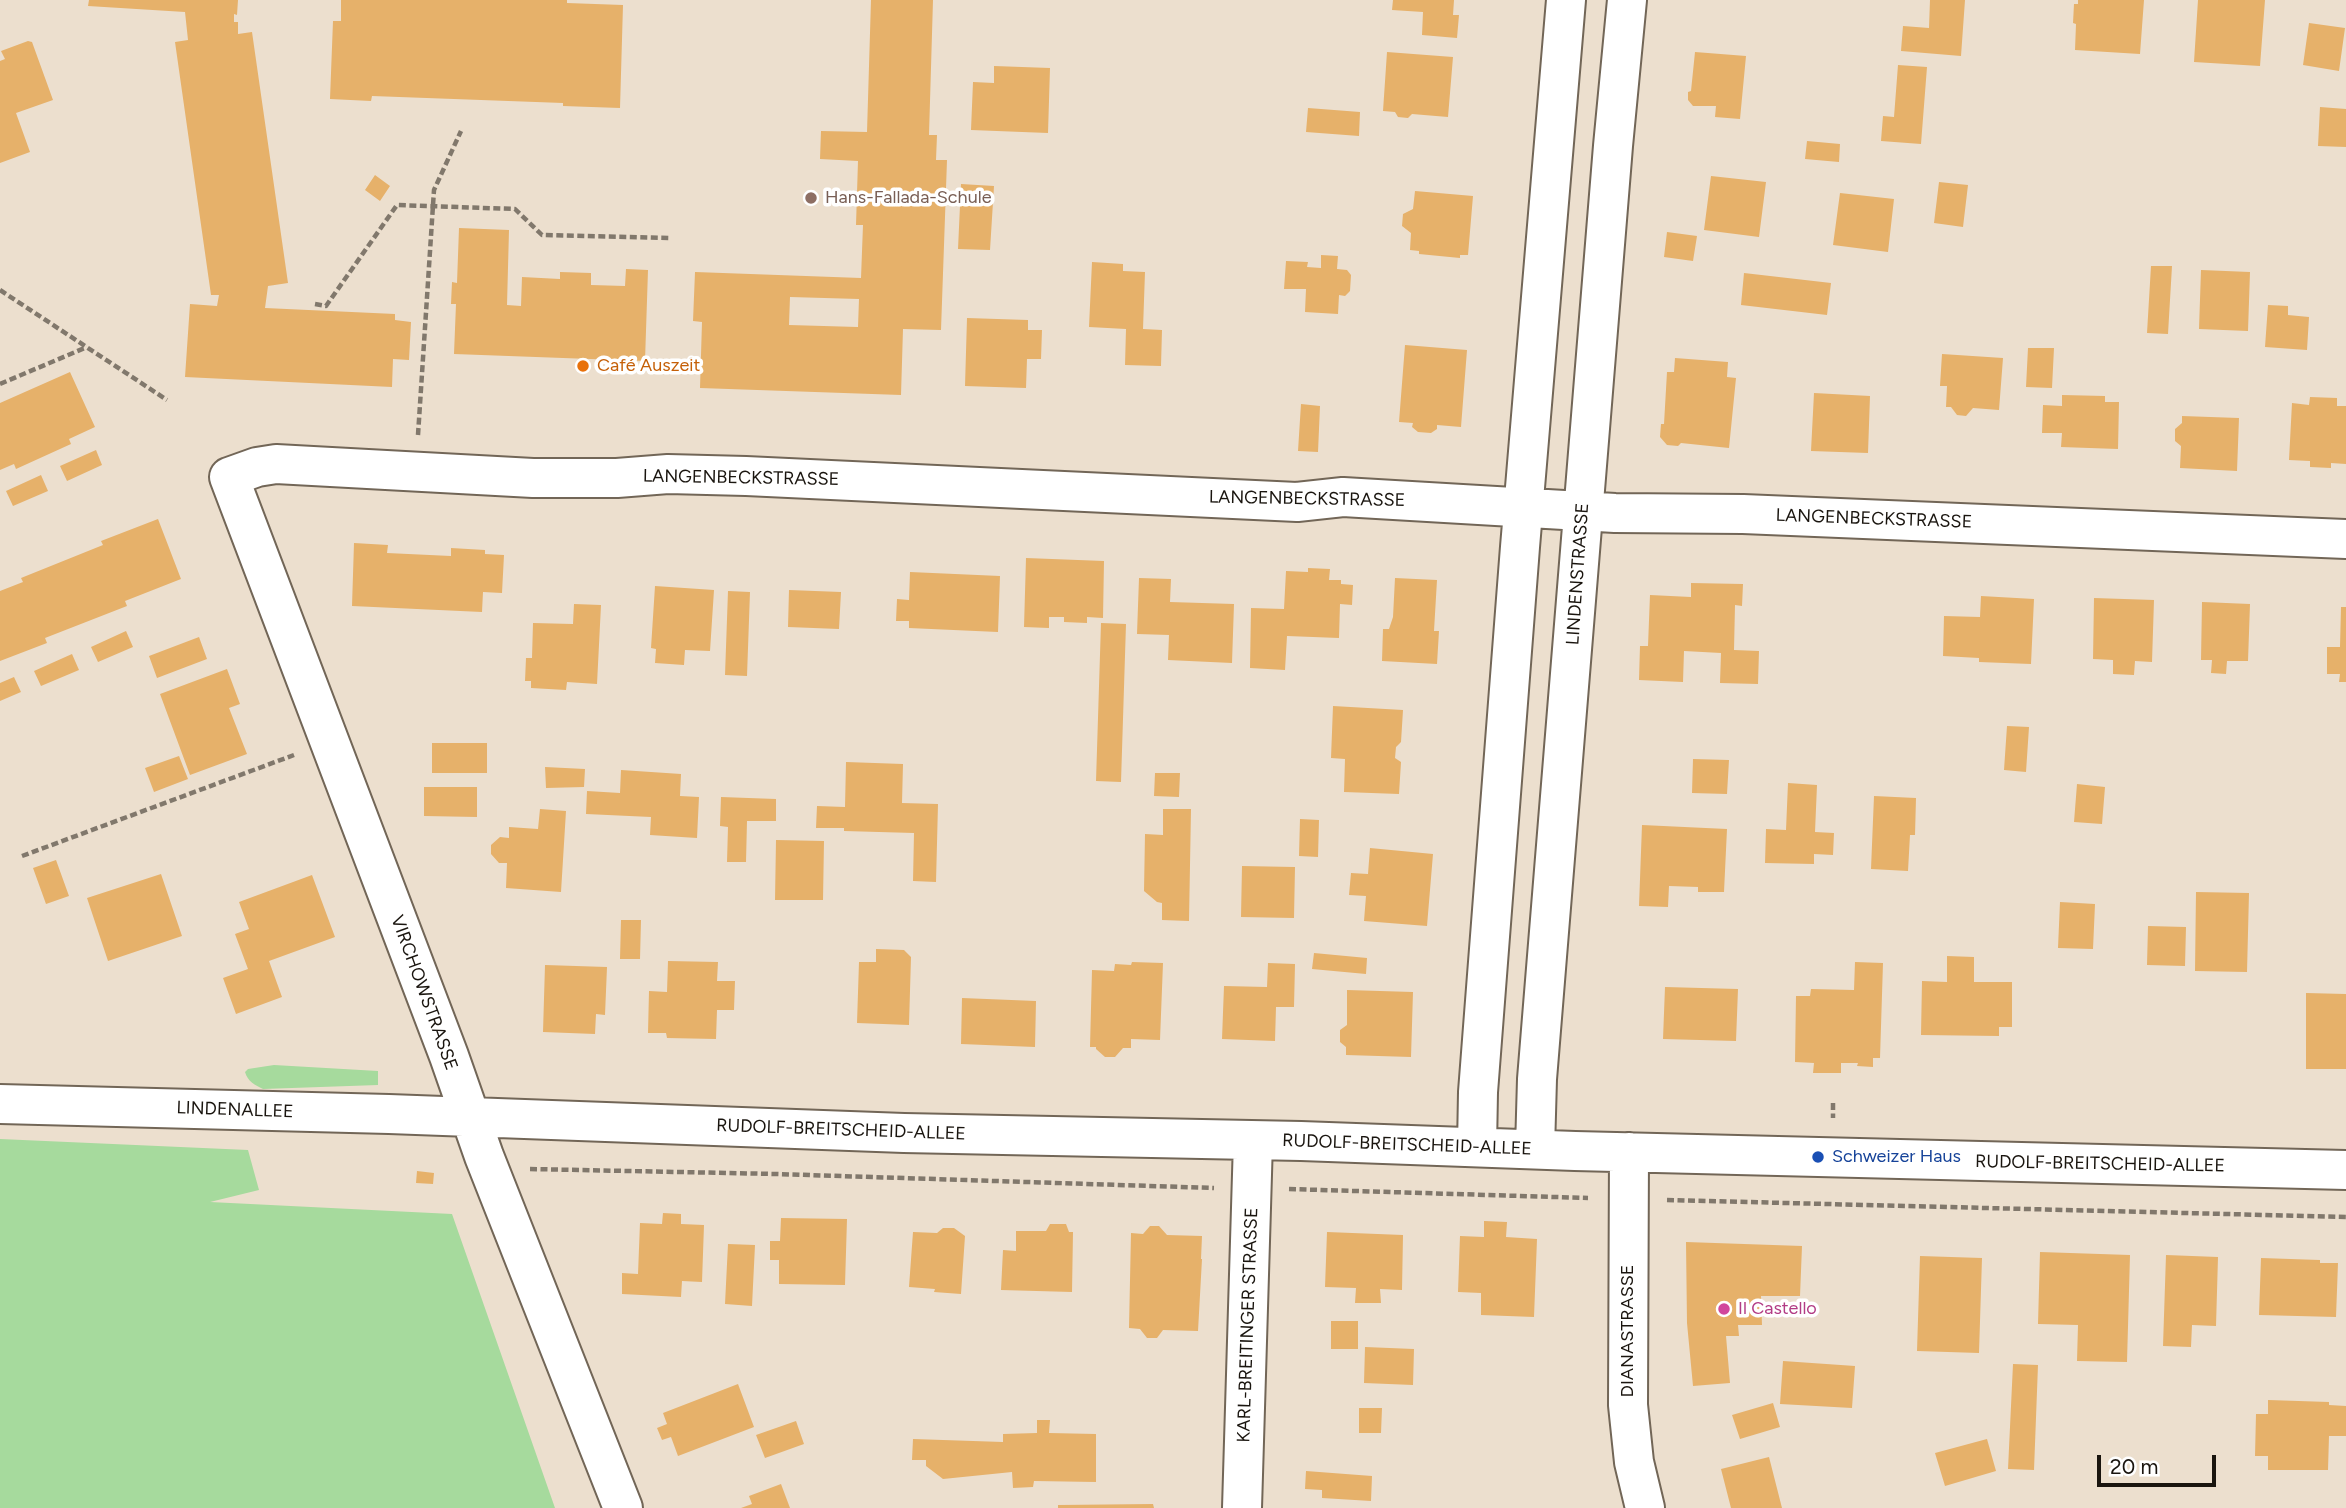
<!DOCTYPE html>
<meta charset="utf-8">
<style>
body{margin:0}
#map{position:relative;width:2346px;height:1508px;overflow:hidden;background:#ecdfce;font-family:Figtree,sans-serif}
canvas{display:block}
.scale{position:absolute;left:2097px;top:1455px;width:119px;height:32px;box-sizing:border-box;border:4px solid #1a150f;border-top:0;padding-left:9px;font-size:21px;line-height:24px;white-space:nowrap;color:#1a150f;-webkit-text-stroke:5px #fff;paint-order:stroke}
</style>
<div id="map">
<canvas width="2346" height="1508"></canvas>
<div class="scale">20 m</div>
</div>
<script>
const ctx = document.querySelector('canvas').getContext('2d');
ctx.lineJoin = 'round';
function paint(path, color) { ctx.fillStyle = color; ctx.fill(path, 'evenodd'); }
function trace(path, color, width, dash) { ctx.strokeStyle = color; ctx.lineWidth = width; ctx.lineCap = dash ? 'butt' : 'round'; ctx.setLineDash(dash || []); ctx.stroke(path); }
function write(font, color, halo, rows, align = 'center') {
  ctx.font = font + ' Figtree,sans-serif'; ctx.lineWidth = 7; ctx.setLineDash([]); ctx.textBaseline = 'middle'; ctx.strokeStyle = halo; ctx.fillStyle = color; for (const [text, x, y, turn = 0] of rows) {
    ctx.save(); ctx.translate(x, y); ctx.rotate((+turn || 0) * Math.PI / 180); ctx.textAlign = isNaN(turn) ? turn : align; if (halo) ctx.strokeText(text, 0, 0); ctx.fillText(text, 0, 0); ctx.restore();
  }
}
paint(new Path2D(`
 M274,1065L378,1071V1085L263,1089C255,1085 248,1082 245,1072L248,1069Z
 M0,1139L248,1150L259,1190L210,1202L452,1214L555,1508H0Z`), '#a6da9d');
paint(new Path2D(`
 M89,0H238L237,15L234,14V22H238V34L252,32L288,283L268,286L265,308L395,314V320L411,322L409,360L393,359L392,387L185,377L190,304L217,306L219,295H211L175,42L188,40L185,12L88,6Z
 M341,0H567V3L623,5L620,108L563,106V103L372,96L371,101L330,99L333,21H341Z
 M871,0H933L929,135H937L936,160H947L941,330L903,329L901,395L700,388L702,322L693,321L695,272L861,278L863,225H856L858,161L820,159L821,131L867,132ZM790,297L859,299L858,327L789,325Z
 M1393,0H1454L1453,15H1459L1457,38L1422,35L1423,12L1392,10Z
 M1930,0H1965L1961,56L1901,51L1903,26L1929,28Z
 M2078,0H2144L2140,54L2075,50L2076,24L2073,23L2074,4H2078Z
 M2198,0H2265L2260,66L2194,62Z
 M2309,23L2345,28L2339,71L2303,65Z
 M28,41L32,42L53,100L16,113L30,152L0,163V61L5,59L1,51Z
 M1387,52L1453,57L1448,117L1412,114L1408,118L1398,117L1395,112L1383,111Z
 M1695,52L1746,56L1740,119L1715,117L1716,106H1693L1688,100V92L1691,91Z
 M1898,65L1927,67L1921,144L1881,141L1883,116L1894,117Z
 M994,66L1050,68L1048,133L971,130L973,82L994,83Z
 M2320,107L2346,109V147L2318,146Z
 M1308,108L1360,112L1359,136L1306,132Z
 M1807,141L1840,144L1839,162L1805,159Z
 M375,175L390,186L380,201L365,190Z
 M1711,176L1766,182L1759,237L1704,230Z
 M1939,182L1968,185L1963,227L1934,223Z
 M961,184L994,186L990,250L958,249Z
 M1415,191L1473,196L1468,255H1460V258L1419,254V251L1410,250L1411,233L1402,226L1403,214L1413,209Z
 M1840,193L1894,199L1888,252L1833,245Z
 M459,228L509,230L507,305L521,306L522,277L560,279V272L591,273V285L625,286L626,269L648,270L645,361L454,354L456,304H451L452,282L457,283Z
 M1667,232L1697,236L1693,261L1664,257Z
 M1321,255L1338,256L1337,269L1347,270L1351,275L1350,291L1345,296L1339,295L1338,314L1305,312L1306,289H1284L1286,261L1308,262L1307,267L1321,268Z
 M1092,262L1123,264V271L1145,272L1143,329L1162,330L1161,366L1125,365L1126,329L1089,327Z
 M2151,266H2172L2168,334L2147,333Z
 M2201,270L2250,272L2248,331L2199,329Z
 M1744,273L1831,283L1827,315L1741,305Z
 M2268,305L2288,306V315L2309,317L2307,350L2265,347Z
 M967,318L1028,320V330H1042L1041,359H1027L1026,388L965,386Z
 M1405,345L1467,350L1461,427L1437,425V429L1431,433L1418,432L1412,427L1413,423L1399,422Z
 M2028,348H2054L2052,388L2026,387Z
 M1942,354L2003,358L1999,410L1973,408L1966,416L1957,415L1951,407H1946L1947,386H1940Z
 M1675,358L1728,362L1727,377L1736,378L1729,448L1681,443L1678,446L1667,445L1660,437L1661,424H1664L1667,372H1674Z
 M70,372L95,427L69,439L71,444L16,469L14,464L0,470V403Z
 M1814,393L1870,396L1868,453L1811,451Z
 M2062,395L2105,396V402H2119L2118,449L2061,447L2062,433H2042L2043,405L2062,406Z
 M2310,397L2337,398V406H2346V464L2331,463V468L2310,467V461L2289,460L2292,403L2309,405Z
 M1301,404L1320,406L1318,452L1298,451Z
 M2182,416L2239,418L2237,471L2180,468L2181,446L2175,441V429L2182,423Z
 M96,450L102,465L67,481L60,466Z
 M41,475L48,491L13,506L6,491Z
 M158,519L181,579L125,601L127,606L45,638L47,643L0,661V591L23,582L21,578L103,545L101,541Z
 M354,543L388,545L387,553L451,556V548L485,550V554L504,555L502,593L483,592L482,612L352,606Z
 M1026,558L1104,561L1103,618L1087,617V623L1064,622V617H1049V628L1024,627Z
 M1308,568L1330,569L1329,580H1341V584L1353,585L1352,605L1340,604L1339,638L1287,636L1285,670L1250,668L1251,608L1284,609L1286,571L1308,572Z
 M910,572L1000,576L998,632L909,628V621H896L897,599L909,600Z
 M1139,578L1171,579L1170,602L1234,604L1232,663L1168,660L1169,635L1137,634Z
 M1395,578L1437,580L1434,631H1439L1437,664L1382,661L1383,629H1389L1393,617Z
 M1691,583L1743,584L1742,606L1735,605L1734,650L1759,651L1758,684L1720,683L1721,653L1684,651L1683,682L1639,680L1640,646H1648L1650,595L1691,597Z
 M655,586L714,590L710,651L685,650L684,665L655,663L656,649L651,648Z
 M789,590L841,592L839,629L788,627Z
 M728,591L750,592L747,676L725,675Z
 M1981,596L2034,599L2031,664L1979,662V658L1943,656L1944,616L1980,617Z
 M2094,598L2154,600L2152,662L2135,661L2134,675L2113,674V660L2093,659Z
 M2202,602L2250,604L2248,661H2227L2226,674L2211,673L2212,660H2201Z
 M574,604L601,605L597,684L567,682L566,690L531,688V681H525L526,658H532L533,623L573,624Z
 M2341,607H2346V682H2339L2340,674H2327V647H2340Z
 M1101,623L1126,624L1121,782L1096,781Z
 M126,631L133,647L98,662L91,647Z
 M199,637L207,659L157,678L149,656Z
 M72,654L79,670L41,686L34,671Z
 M227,669L240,704L229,708L247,754L190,775L160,694Z
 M14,677L21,692L0,701V683Z
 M1333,706L1403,710L1401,742L1396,747L1395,758L1401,762L1399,794L1344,792L1345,759L1331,758Z
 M2007,726L2029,727L2026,772L2004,770Z
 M432,743H487V773H432Z
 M179,756L188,779L154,792L145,768Z
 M1693,759L1729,760L1727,794L1692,793Z
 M846,762L903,764L902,803L938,804L936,882L913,881L914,833L844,831V828H816L817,806L845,807Z
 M545,767L585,769L584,787L546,788Z
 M621,770L681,774L680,796L699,797L697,838L650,835L651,817L586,814L587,791L620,793Z
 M1155,773H1180L1179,797L1154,796Z
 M1788,783L1817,785L1815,832L1834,833L1833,855L1814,854V864L1765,863L1766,829L1786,830Z
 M2077,784L2105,787L2102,824L2074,822Z
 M424,787H477V817L424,816Z
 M1874,796L1916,798L1915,835H1910L1908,871L1871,869Z
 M721,797L776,799V821H747L746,862H727L728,827L720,826Z
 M540,809L566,811L561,892L506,888L507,863H499L491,854V845L500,837L509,838V827L538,829Z
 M1163,809H1191L1189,921L1162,920V903L1157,902L1144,891L1145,834L1163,835Z
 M1300,819L1319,820L1318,857L1299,856Z
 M1642,825L1727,829L1724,892H1698V887L1669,886L1668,907L1639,906Z
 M776,840L824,841L823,900H775Z
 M1370,848L1433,854L1427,926L1364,921L1366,896L1349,895L1351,873L1368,874Z
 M56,860L69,896L46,904L33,868Z
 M1242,866L1295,867L1294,918L1241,917Z
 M161,874L182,936L108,961L87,898Z
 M312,875L335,937L269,961L282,997L236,1014L223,978L248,969L235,934L249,929L239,902Z
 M2196,892L2249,893L2247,972L2195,971Z
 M2060,902L2095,904L2093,949L2058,948Z
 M621,920H641L640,959H620Z
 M2148,926L2186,927L2185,966L2147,965Z
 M876,949L904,950L911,957L909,1025L857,1023L859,962H876Z
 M1314,953L1367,958L1366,974L1312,969Z
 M1947,956L1974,957V982H2012V1027H1999V1036L1921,1035L1922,981L1947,982Z
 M668,961L718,962L717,981H735L734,1010H717L716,1039L667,1038L666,1033H648L649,991L667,992Z
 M1132,962L1163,963L1160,1040L1131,1039V1048H1123L1115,1057H1105L1096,1049V1047H1090L1092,970L1114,971L1115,964L1131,965Z
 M1855,962L1883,963L1880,1058H1873V1067L1857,1066L1858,1063H1841V1073H1813L1814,1063L1795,1062L1796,996H1810L1811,989L1854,990Z
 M1268,963L1295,964L1294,1007H1276L1275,1041L1222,1039L1224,986L1267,987Z
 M545,965L607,967L605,1015L596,1014L595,1034L543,1032Z
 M1665,987L1738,989L1736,1041L1663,1039Z
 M1347,990L1413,992L1411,1057L1346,1055V1047L1340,1042V1030L1347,1025Z
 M2306,993L2346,994V1069H2306Z
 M962,998L1036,1001L1035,1047L961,1044Z
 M417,1171L434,1173L433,1184L416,1183Z
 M663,1213L681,1214V1224L704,1225L702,1282L682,1281L681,1297L622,1294V1273L638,1274L640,1223L662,1224Z
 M781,1218L847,1219L845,1285L779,1284V1260H770V1241H780Z
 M1484,1221L1507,1222L1506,1237L1537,1239L1534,1317L1481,1315V1293L1458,1292L1460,1236L1484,1237Z
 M1050,1224H1066L1069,1232H1073L1072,1292L1001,1290L1003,1250L1016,1251V1231H1046Z
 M1150,1226H1159L1167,1235L1202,1236L1201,1259H1202L1198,1331L1163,1330L1157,1338H1147L1140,1329L1129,1328L1131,1233L1143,1234Z
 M943,1228H954L965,1236L961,1294L934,1292L935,1289L909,1287L913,1232L937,1233Z
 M1327,1232L1403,1235L1402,1290L1380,1289L1381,1303H1355L1356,1288L1325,1287Z
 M1686,1242L1802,1246L1800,1296H1761L1762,1325H1738L1739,1336H1726L1730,1383L1693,1386L1687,1323Z
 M728,1244L755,1245L752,1306L725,1304Z
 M2040,1252L2130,1255L2127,1362L2077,1361L2078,1325L2038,1324Z
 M2166,1255L2218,1257L2216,1326L2192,1325L2191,1347L2163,1346Z
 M1920,1256L1982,1258L1979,1353L1917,1351Z
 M2261,1258L2320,1260V1263H2338L2336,1317L2259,1315Z
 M1331,1321H1358V1349H1331Z
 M1365,1347L1414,1349L1413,1385L1364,1383Z
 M1783,1361L1855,1366L1852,1408L1780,1404Z
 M2013,1364L2038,1365L2034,1470L2008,1469Z
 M738,1384L754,1427L678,1456L671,1437L662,1440L657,1428L667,1424L663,1413Z
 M2268,1400L2329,1402V1405L2346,1406V1436H2329L2328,1470H2268V1456H2255L2256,1414H2268Z
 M1773,1403L1780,1427L1740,1439L1732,1415Z
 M1359,1408H1382L1381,1433H1359Z
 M1037,1420H1050L1049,1433L1096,1434V1482L1034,1481L1033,1487L1013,1488L1012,1472L943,1479L926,1466V1460H912L913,1439L1003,1442V1434L1037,1433Z
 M796,1421L804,1444L765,1458L756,1435Z
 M1987,1439L1996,1471L1945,1486L1935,1453Z
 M1769,1457L1782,1508H1731L1721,1469Z
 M1306,1471L1372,1476L1371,1501L1322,1498V1490L1305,1489Z
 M781,1484L790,1508H741L752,1504L749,1496Z
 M1153,1504L1154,1508H1058V1505Z`), '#e6b16a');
const minor = new Path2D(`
 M0,1104L389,1114L904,1133L1301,1141L1575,1151L2346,1170
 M1477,1147L1478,1092L1520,547L1566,0
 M1535,1149L1537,1079L1613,146L1627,0
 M1629,1152L1628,1405L1634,1462L1645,1508
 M623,1508L484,1156L449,1056L229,477L257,467L276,464L533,478H617L668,474L746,476L1297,502L1343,497L1615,513L1743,514L2346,539
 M1242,1508L1253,1141`);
trace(minor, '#726657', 42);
trace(new Path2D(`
 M0,290L167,400
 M315,304L326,306L397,205L515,209L542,235L670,238
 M0,384L87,347
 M418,435L434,190L461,131
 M22,856L294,755
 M1833,1103V1118
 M530,1169L777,1174L1214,1188
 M1289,1189L1588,1198
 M1667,1200L2346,1217`), '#81786c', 4.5, [7, 3.5]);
trace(minor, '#fff', 38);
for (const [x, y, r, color] of [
 [811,198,7,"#8d6e63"],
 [583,366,7,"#e8710a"],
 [1818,1157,7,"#1a4fb4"],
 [1724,1309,7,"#d1479c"]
]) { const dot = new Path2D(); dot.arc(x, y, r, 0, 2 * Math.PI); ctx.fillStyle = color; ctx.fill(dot); trace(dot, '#fff', 2.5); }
write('18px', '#785e54', '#fff', [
 ["Hans-Fallada-Schule",825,198]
], 'left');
write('18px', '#c56008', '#fff', [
 ["Café Auszeit",597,366]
], 'left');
write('18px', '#1a150f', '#fff', [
 ["LANGENBECKSTRASSE",741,478,1],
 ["LANGENBECKSTRASSE",1307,499,1],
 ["LANGENBECKSTRASSE",1874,519,2],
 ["LINDENSTRASSE",1578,574,-86],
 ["VIRCHOWSTRASSE",424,993,70],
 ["LINDENALLEE",235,1110,2],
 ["RUDOLF-BREITSCHEID-ALLEE",841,1130,2],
 ["RUDOLF-BREITSCHEID-ALLEE",1407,1145,2],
 ["RUDOLF-BREITSCHEID-ALLEE",2100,1164,1],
 ["KARL-BREITINGER STRASSE",1248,1325,-88],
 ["DIANASTRASSE",1628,1331,-90]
]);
write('18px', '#164399', '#fff', [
 ["Schweizer Haus",1832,1157]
], 'left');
write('18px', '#b23c85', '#fff', [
 ["Il Castello",1738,1309]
], 'left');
</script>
